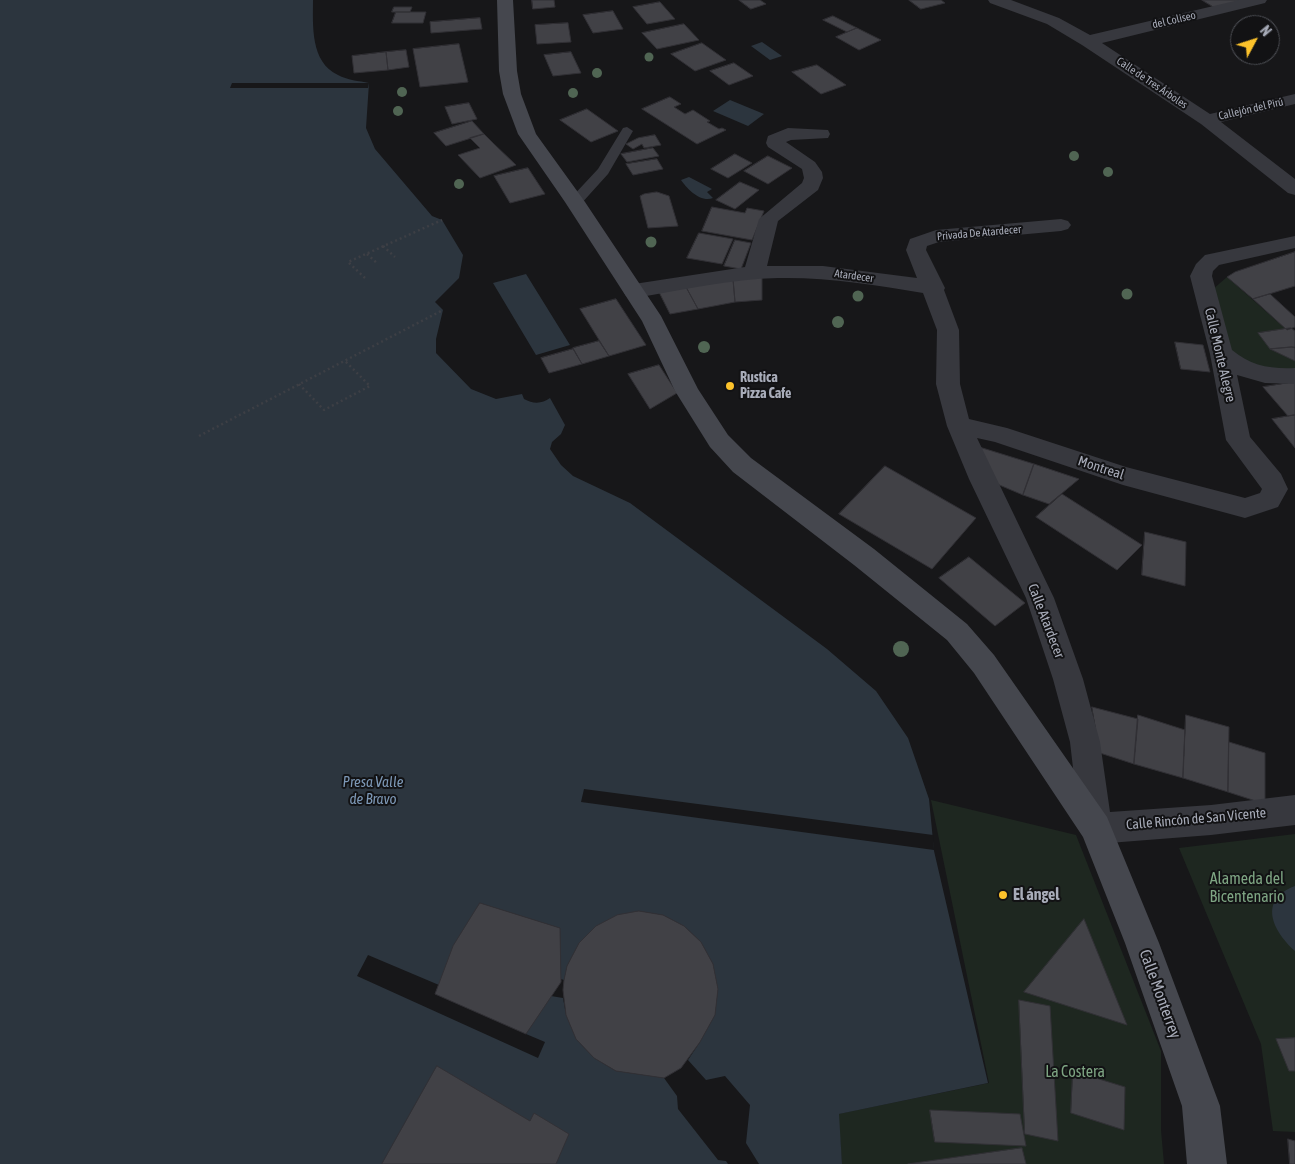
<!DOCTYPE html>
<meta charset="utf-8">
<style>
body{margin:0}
#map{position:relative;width:1295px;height:1164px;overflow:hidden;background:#171719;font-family:"Asap Condensed",sans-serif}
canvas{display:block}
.north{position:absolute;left:1230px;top:15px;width:50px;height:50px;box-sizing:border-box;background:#121214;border:1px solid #4e5056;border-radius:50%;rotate:50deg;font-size:14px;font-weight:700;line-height:20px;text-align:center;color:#a8acb9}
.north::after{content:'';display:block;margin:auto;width:18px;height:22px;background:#fcc22b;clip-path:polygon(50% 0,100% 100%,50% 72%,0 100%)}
</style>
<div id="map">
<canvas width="1295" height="1164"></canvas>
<div class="north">N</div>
</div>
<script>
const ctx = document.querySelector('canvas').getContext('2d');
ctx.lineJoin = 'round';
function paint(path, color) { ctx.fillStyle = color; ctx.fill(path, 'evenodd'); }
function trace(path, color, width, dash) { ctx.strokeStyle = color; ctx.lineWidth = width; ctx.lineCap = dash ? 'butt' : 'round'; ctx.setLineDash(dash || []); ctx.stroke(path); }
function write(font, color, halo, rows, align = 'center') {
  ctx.font = font + ' "Asap Condensed",sans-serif'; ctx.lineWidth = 4; ctx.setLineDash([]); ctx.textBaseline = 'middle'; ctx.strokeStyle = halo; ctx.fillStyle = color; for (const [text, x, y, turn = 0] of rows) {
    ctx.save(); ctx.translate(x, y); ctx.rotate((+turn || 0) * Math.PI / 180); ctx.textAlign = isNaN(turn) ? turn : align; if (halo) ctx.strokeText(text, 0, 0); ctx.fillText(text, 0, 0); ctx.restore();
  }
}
paint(new Path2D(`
 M1227,277L1287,330L1258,333L1295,361V371H1267L1231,354L1212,290Z
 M931,800L1076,835L1161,1051V1130L1164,1164H842L838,1114L989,1083Z
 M1295,834V1132L1273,1131L1261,1044L1179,848Z`), '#1e2720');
paint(new Path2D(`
 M0,0H313C313,25 310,62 338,75C347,80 359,81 369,83L366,128L375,149L432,216L442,220L463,255L459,278L435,302L443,310L436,339V353L471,389L496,399L522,394L524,399C533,404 542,404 550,398L565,425L561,434L552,442L550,449L561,465L573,476L630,503L827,649L876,691L908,738L929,799L934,851L988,1083L839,1114L842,1164H0Z
 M762,42L782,56L770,60L751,46Z
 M730,100L764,114L748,126L713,111Z
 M689,177L712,189L707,192L713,198C701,203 687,189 681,180Z
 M526,274L570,345L536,355L493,283Z
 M1295,886V951C1272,930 1258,900 1295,886Z`), '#2c353e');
paint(new Path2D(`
 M232,83H369L368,88H230Z
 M584,789L933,835L934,850L581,802Z
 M480,903L560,928L561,979L564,980L567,966L579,943L596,926L639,911L663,915L684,926L701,942L713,964L718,989L715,1015L700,1042L688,1060L706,1080L725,1076L750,1105L746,1143L759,1164H728L726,1161L718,1160L678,1109L677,1096L664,1078L616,1071L594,1058L576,1039L566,1015L563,998L551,996L526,1034L545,1042L538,1058L357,976L368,955L439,985Z`), '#171719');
const building = new Path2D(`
 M532,0H554L555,7L533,9Z
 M739,0H760L766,4L751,9Z
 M909,0H941L945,3L921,9Z
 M1202,0H1252L1217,9Z
 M660,2L675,19L647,24L633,7Z
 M394,7H412L410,12H392Z
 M613,11L623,29L593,33L583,15Z
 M396,12H426L423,23H392Z
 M833,16L857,28L847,32L823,20Z
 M480,18L482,29L431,33L430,22Z
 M568,23L571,42L537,44L535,25Z
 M684,24L699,40L657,49L642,33Z
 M857,28L881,40L859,50L836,37Z
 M702,43L726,60L695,71L671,54Z
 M459,44L468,82L420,87L413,49Z
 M406,50L409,67L388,70L386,52Z
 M386,52L388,70L354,73L352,56Z
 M571,52L581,73L553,76L544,55Z
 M734,63L753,76L729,85L710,71Z
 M817,65L846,85L821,94L792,72Z
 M670,97L681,104L674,107L685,114L693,110L710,121L707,122L719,129L722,128L726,130L697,144L642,109Z
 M469,103L477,119L452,124L445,107Z
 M587,109L618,131L591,142L560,120Z
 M472,121L484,134L446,146L434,133Z
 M484,134L493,143L516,165L480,178L458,155L480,148L470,138Z
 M655,135L661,145L644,148L642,144L633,149L626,144L638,138Z
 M653,148L659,156L627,162L621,154Z
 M735,154L752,163L728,178L711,169Z
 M768,156L792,168L768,184L744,171Z
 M657,159L663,169L633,175L626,164Z
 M528,168L545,194L510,203L494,176Z
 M740,182L759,190L735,209L716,200Z
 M657,192L669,196L678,226L648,228L640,196L644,194Z
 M712,207L745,213L747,208L764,211L752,240L702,231Z
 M699,233L733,239L722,264L687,258Z
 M735,240L751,243L741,269L724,266Z
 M1295,252V286L1253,299L1227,277L1235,272Z
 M762,276V300L735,302L733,279Z
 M733,279L735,302L698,309L686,287Z
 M686,287L698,309L670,314L659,292Z
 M1270,294L1295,317V327L1287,330L1253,299Z
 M616,299L646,345L609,356L580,309Z
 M1291,328L1295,331V347H1292L1270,349L1258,333Z
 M599,341L609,356L582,364L573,348Z
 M1175,342L1203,345L1210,372L1181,369Z
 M1292,347L1295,348V361L1270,349Z
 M573,349L582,364L549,373L541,358Z
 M659,365L677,393L650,409L628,374Z
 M1295,382V415L1288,416L1263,387Z
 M1295,415V448L1272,419Z
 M976,446L1034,464L1023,495L990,481Z
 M1034,464L1079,479L1049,504L1023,495Z
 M885,466L976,518L932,569L839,514Z
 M1062,494L1142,545L1117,570L1036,517Z
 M1145,532L1186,542L1185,586L1142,575Z
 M969,557L1025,603L995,626L939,578Z
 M1092,707L1138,719L1134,764L1100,753Z
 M1138,715L1185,730L1183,778L1134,764Z
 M1186,715L1229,727L1228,792L1183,778Z
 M1229,742L1265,753V804L1228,792Z
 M480,903L560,928L561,982L526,1034L435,994L453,946Z
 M639,911L663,915L684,926L701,942L713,964L718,989L715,1015L700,1042L681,1068L664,1078L616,1071L594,1058L576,1039L566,1015L563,990L564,980L567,966L579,943L596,926L617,915Z
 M1084,919L1127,1025L1024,992Z
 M1019,1000L1050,1006L1058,1141L1025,1134Z
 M1295,1038V1071H1289L1276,1039Z
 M437,1066L530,1121L534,1113L569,1134L556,1164H382Z
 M1073,1071L1125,1087L1124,1130L1071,1113Z
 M930,1110L1020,1114L1026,1146L935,1142Z
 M1288,1139L1295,1141V1164H1290Z
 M1022,1148L1026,1164H908Z`);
paint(building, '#414146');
trace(building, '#313035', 1);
trace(new Path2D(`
 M383,246L395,257
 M367,254L378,264
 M365,278L348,262L442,220
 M299,384L324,410L370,386L345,361
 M199,436L443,310`), '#3d3f45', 2.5, [2, 3]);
paint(new Path2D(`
 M627,127L633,131L608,174L580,205H570L568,202L570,199L598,169L623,128Z`), '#37383e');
paint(new Path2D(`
 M988,0H1011L1059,18L1090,35L1239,0H1267L1265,3L1102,43L1210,114L1295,94V104L1221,122L1295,179V195L1288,193L1201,124L1082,45L1047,24L990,3Z
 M788,128L828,130L830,134L828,138L791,140L786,142L815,162L822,172L823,178L818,190L778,221L767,266H823L917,278L906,250L910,239L936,230L1061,219L1068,221L1071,225L1068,229L1061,231L939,242L927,246L926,250L945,288L944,290L959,330L960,384L969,419L1007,428L1126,467L1245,498L1260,493L1262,489L1226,440L1210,354L1190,276L1196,264L1205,255L1295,236V248L1219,265L1213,271L1212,276L1232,350C1251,366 1270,369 1295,368V384L1265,383L1237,375L1250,437L1281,474L1288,489L1278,507L1245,518L1123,485L995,442L977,438L1054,598L1083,679L1100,742L1110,812L1211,805L1295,795V825L1211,835L1096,844L1085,839L1080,828L1070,742L1053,679L1026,598L969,479L947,426L936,384L937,330L923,293C876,285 827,277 778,278C730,279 682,290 634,298L626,296L623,291L626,286L634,284L745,267L759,219L802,183L804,178L802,169L768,147L766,143L768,136Z`), '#37383e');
paint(new Path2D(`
 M497,0H513L517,71L521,94L536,134L585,202L661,316L698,389L728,435L751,458L874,549L967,624L994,655L1107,817L1159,943L1220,1106L1227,1164H1187L1182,1106L1125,943L1083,837L974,673L947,640L854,565L733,472L710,447L675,391L642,321L565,202L518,134L503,94L499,71Z`), '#45474e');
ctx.fillStyle = '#506553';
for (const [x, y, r] of [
 [649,57,4.5],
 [597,73,5],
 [402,92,5],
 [573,93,5],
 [398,111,5],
 [1074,156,5],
 [1108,172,5],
 [459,184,5],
 [651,242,5.5],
 [1127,294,5.5],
 [858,296,5.5],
 [838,322,6],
 [704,347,6],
 [901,649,8]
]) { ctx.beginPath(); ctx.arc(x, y, r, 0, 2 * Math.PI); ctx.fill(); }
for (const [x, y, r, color] of [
 [730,386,5,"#fcc22b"],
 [1003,895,5,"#fcc22b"]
]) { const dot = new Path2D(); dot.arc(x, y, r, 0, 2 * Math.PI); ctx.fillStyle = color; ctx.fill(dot); trace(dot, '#121214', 2); }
write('11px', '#a8acb9', '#121214', [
 ["del Coliseo",1174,20,-13],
 ["Calle de Tres Árboles",1152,83,34],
 ["Callejón del Pirú",1251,109,-13],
 ["Privada De Atardecer",979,233,-5],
 ["Atardecer",854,276,8]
]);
write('14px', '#a8acb9', '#121214', [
 ["Calle Monte Alegre",1220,355,77],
 ["Montreal",1101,468,18],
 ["Calle Atardecer",1046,621,69],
 ["Calle Rincón de San Vicente",1196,819,-5]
]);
write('bold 14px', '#a8acb9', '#121214', [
 ["Rustica",740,378],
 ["Pizza Cafe",740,394]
], 'left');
write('italic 15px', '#7d98b6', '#121214', [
 ["Presa Valle",373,782],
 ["de Bravo",373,799]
]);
write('16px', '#7ea583', '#121214', [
 ["Alameda del",1247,879],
 ["Bicentenario",1247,897],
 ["La Costera",1075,1072]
]);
write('bold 16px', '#a8acb9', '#121214', [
 ["El ángel",1013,895]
], 'left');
write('16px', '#a8acb9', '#121214', [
 ["Calle Monterrey",1160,994,70]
]);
</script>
